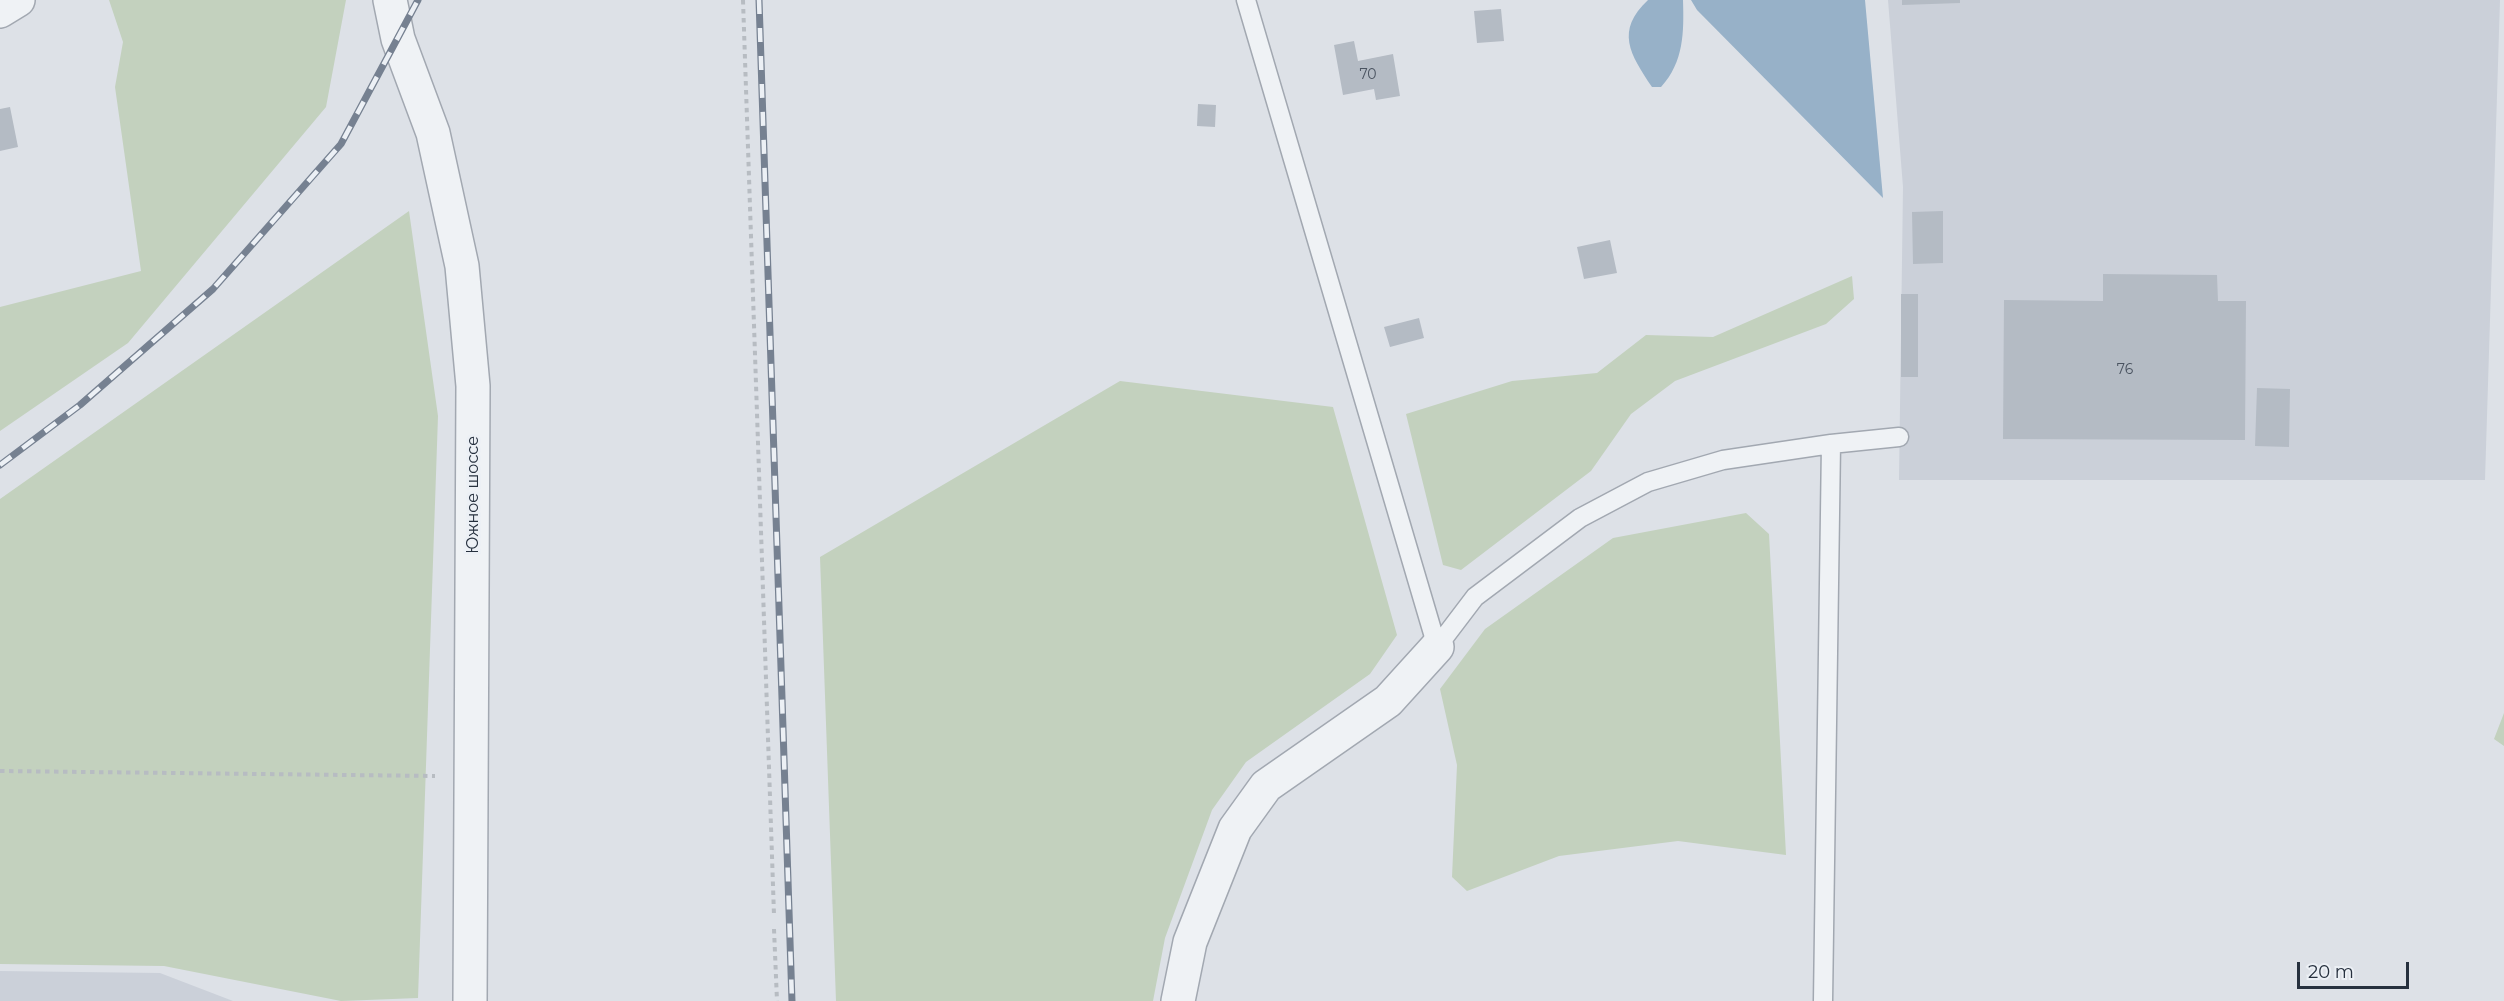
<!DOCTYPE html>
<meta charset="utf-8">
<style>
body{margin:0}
#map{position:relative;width:2504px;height:1001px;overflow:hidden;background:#dde1e7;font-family:Montserrat,sans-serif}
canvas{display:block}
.scale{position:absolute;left:2297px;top:962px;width:112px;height:27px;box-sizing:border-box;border:3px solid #26303e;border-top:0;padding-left:8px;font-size:18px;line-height:21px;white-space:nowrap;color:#26303e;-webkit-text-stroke:4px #ecf0f5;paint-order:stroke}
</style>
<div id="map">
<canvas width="2504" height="1001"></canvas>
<div class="scale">20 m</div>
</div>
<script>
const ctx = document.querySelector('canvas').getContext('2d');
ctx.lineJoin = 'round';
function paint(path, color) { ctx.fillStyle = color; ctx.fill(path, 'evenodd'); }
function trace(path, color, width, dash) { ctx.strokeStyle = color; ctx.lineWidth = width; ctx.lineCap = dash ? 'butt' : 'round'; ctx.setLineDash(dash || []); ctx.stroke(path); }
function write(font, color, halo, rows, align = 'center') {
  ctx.font = font + ' Montserrat,sans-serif'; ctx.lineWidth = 6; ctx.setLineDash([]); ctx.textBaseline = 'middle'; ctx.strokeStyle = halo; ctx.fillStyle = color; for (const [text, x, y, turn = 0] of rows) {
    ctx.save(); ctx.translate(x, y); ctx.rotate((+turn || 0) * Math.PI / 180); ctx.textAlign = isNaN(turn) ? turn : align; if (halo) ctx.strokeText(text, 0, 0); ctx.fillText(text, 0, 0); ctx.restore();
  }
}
paint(new Path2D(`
 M1888,0H2500L2485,480H1899L1903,187Z
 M0,971L160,973L233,1001H0Z`), '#cbd0d9');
paint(new Path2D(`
 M109,0H346L326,107L128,343L0,431V307L141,271L115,87L123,42Z
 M409,211L438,416L418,998L341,1001L164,966L0,964V499Z
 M1852,276L1854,299L1826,324L1675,381L1631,414L1591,471L1461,570L1443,565L1406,414L1512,381L1597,373L1646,335L1713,337Z
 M1120,381L1333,407L1397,635L1370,674L1246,762L1212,810L1165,938L1153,1001H836L820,557Z
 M1746,513L1769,534L1786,855L1678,841L1559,856L1467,891L1452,877L1457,765L1440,689L1485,629L1613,538Z
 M2504,713V746L2494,739Z`), '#c3d1be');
paint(new Path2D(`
 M1648,0H1683C1684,32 1684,62 1661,87H1652C1630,54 1615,31 1648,0Z
 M1691,0H1865L1883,198L1697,10Z`), '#97b1c8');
paint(new Path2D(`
 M1902,0H1960V3L1902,5Z
 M1501,9L1504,41L1477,43L1474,11Z
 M1354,41L1358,61L1393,54L1400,96L1376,100L1374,89L1343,95L1334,45Z
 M1198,104L1216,105L1215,127L1197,126Z
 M10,107L18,147L0,151V109Z
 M1943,211V263L1913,264L1912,212Z
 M1610,240L1617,273L1584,279L1577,247Z
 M2103,274L2217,275L2218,301H2246L2245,440L2003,439L2004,300L2103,301Z
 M1901,294H1918V377H1901Z
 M1419,318L1424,338L1390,347L1384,327Z
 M2257,388L2290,389L2289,447L2255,446Z`), '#b4bbc4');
const service = new Path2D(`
 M1246,0L1437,647
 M1437,647L1475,597L1580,518L1648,482L1723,460L1831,444L1899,437
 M1823,1001L1831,444`);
const minor = new Path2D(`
 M390,0L398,39L433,133L462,266L473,386L470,1001
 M0,11L18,0
 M1178,1001L1190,942L1235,829L1266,786L1388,701L1437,647`);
trace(service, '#a2a8b1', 21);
trace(minor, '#a2a8b1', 36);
trace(new Path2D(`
 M743,0L774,915
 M0,771L435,776
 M774,929L777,1001`), '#b7bcc2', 4, [4.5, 4.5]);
trace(service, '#eff2f5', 18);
trace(minor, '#eff2f5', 33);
const rail = new Path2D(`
 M759,0L792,1001
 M0,465L80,405L213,289L341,144L418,0`);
trace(rail, '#768191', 7);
trace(rail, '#ecf0f5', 4.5, [14]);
write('14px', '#4a5360', null, [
 ["70",1368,75],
 ["76",2125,370]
]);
write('16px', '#26303e', '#ecf0f5', [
 ["Южное шоссе",473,495,-90]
]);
</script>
